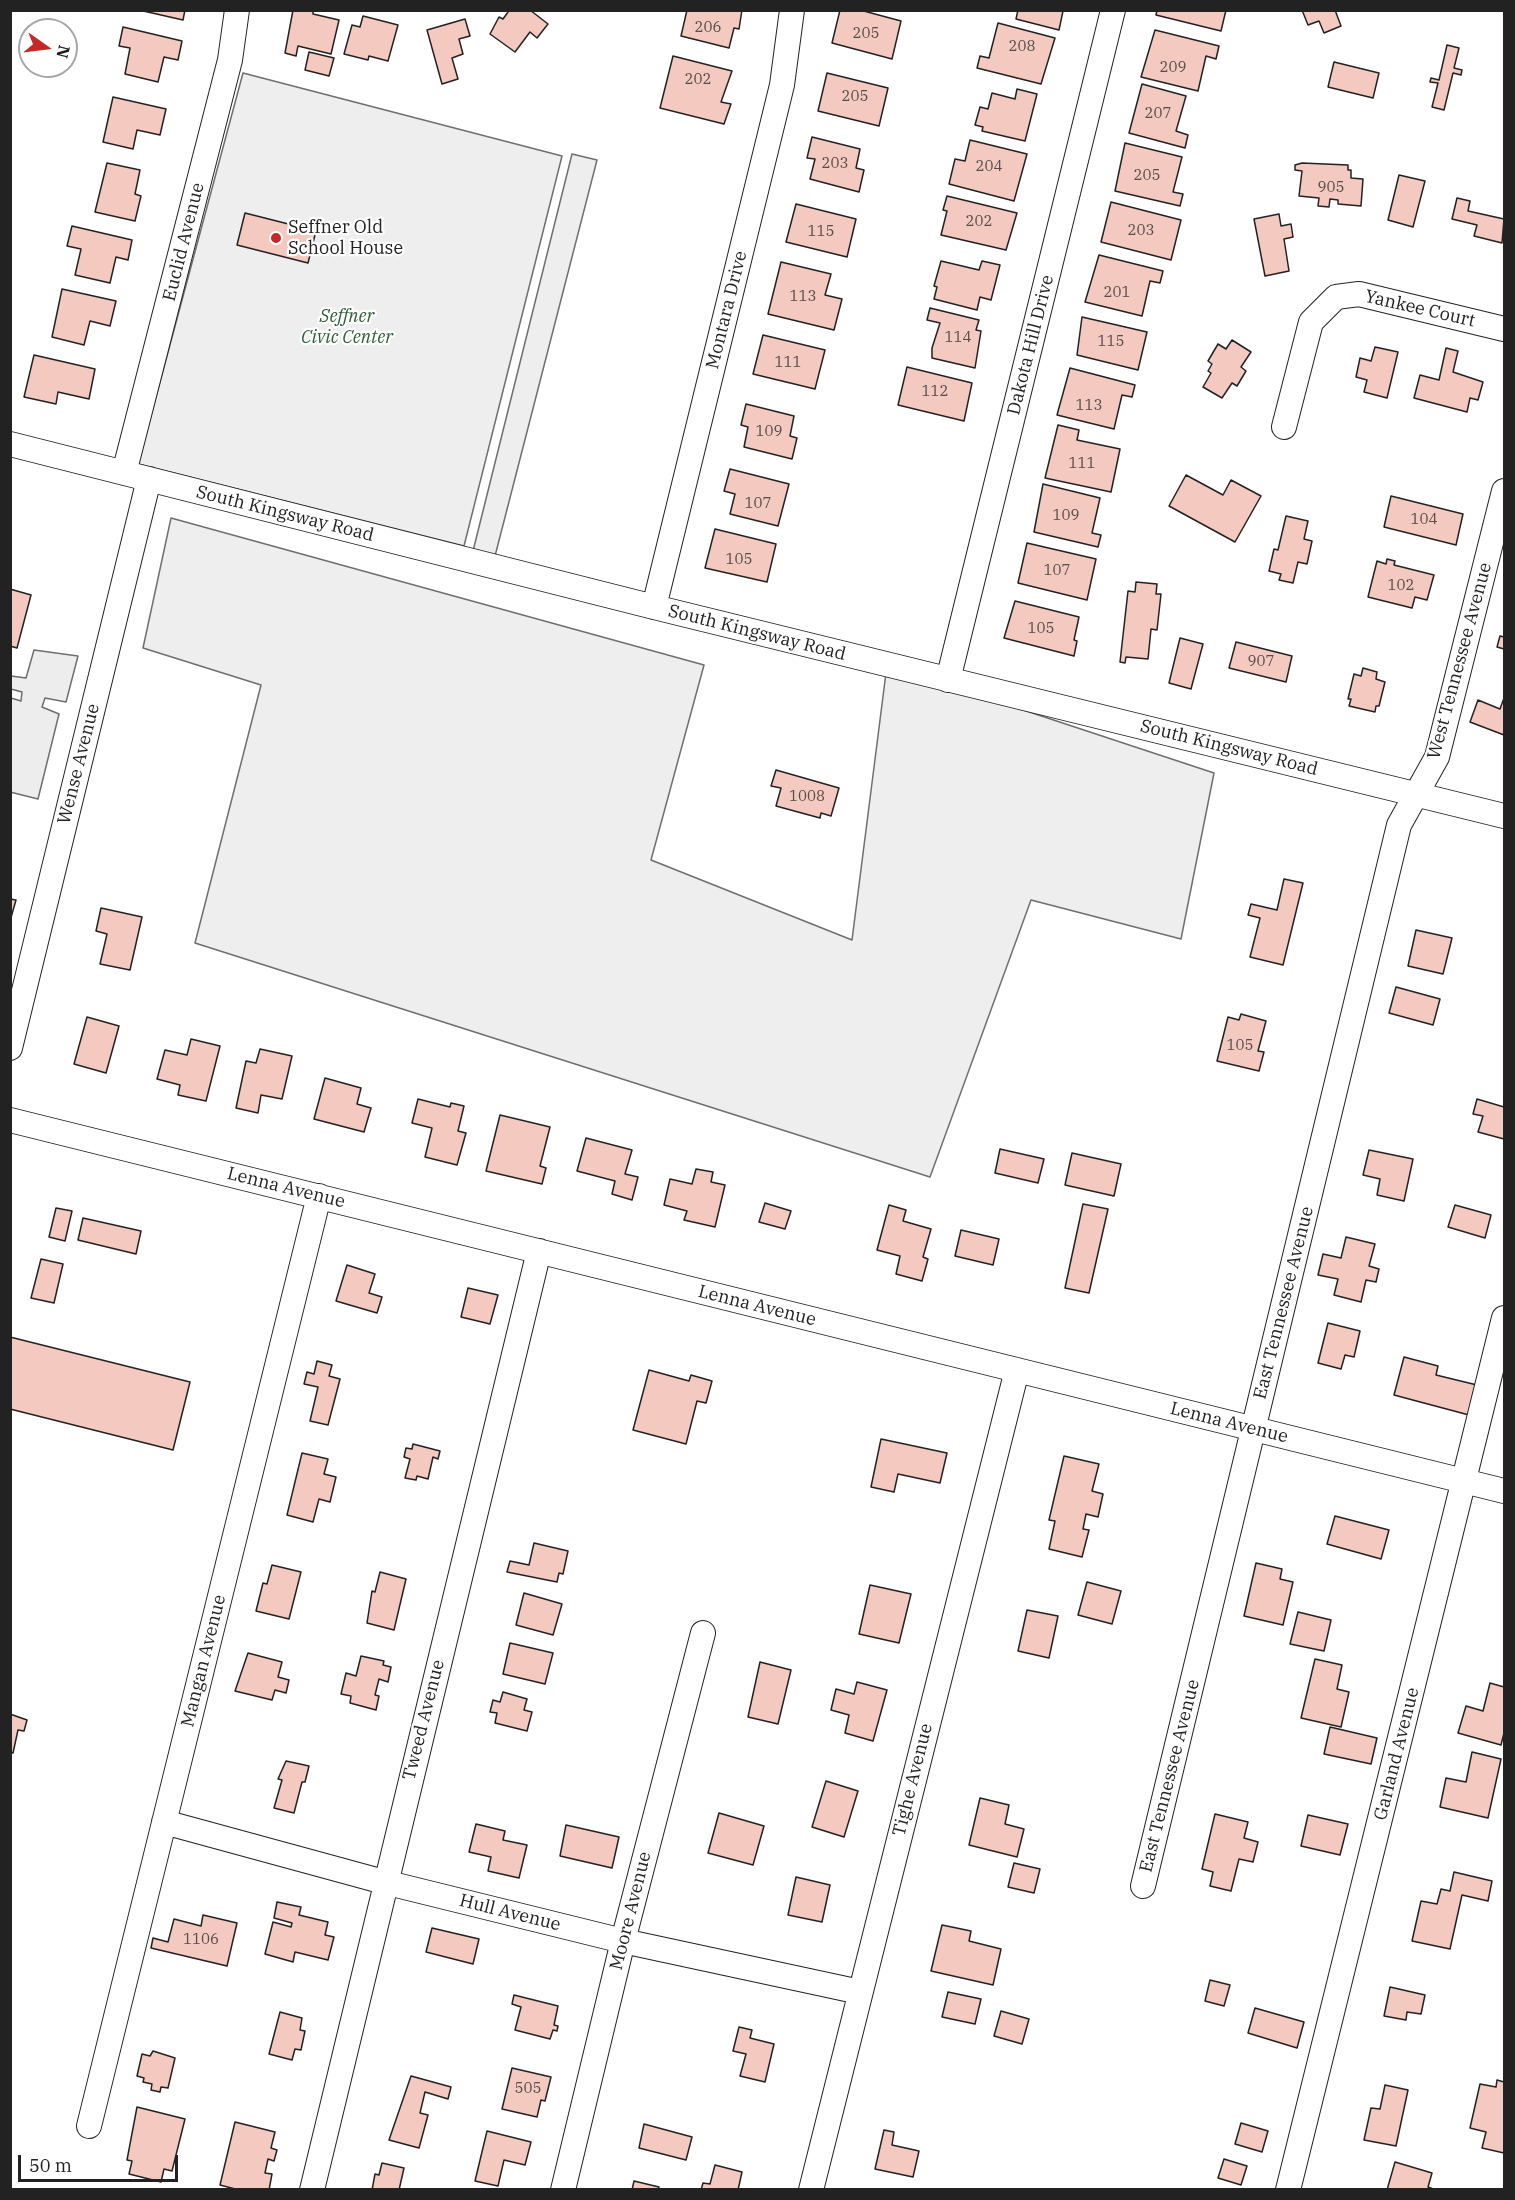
<!DOCTYPE html>
<style>
body{margin:0}
#map{position:relative;width:1515px;height:2200px;overflow:hidden;background:#fff;font-family:"IBM Plex Serif",serif}
canvas{display:block}
.frame{position:absolute;inset:0;border:12px solid #222;pointer-events:none}
.north{position:absolute;left:18px;top:18px;width:60px;height:60px;box-sizing:border-box;background:#fff;border:2px solid #a7a7a7;border-radius:50%;rotate:104deg;font-size:16px;font-weight:700;line-height:24px;text-align:center;color:#222}
.north::after{content:'';display:block;margin:auto;width:21px;height:27px;background:#c62828;clip-path:polygon(50% 0,100% 100%,50% 72%,0 100%)}
.scale{position:absolute;left:18px;top:2155px;width:160px;height:27px;box-sizing:border-box;border:3px solid #222;border-top:0;padding-left:8px;font-size:18px;line-height:21px;white-space:nowrap;color:#222;-webkit-text-stroke:4px #fff;paint-order:stroke}
</style>
<div id="map">
<canvas width="1515" height="2200"></canvas>
<div class="frame"></div>
<div class="north">N</div>
<div class="scale">50 m</div>
</div>
<script>
const ctx = document.querySelector('canvas').getContext('2d');
ctx.lineJoin = 'round';
function paint(path, color) { ctx.fillStyle = color; ctx.fill(path, 'evenodd'); }
function trace(path, color, width, dash) { ctx.strokeStyle = color; ctx.lineWidth = width; ctx.lineCap = dash ? 'butt' : 'round'; ctx.setLineDash(dash || []); ctx.stroke(path); }
function write(font, color, halo, rows, align = 'center') {
  ctx.font = font + ' "IBM Plex Serif",serif'; ctx.lineWidth = 4.5; ctx.setLineDash([]); ctx.textBaseline = 'middle'; ctx.strokeStyle = halo; ctx.fillStyle = color; for (const [text, x, y, turn = 0] of rows) {
    ctx.save(); ctx.translate(x, y); ctx.rotate((+turn || 0) * Math.PI / 180); ctx.textAlign = isNaN(turn) ? turn : align; if (halo) ctx.strokeText(text, 0, 0); ctx.fillText(text, 0, 0); ctx.restore();
  }
}
const green = new Path2D(`
 M243,73L562,156L464,546L138,464Z
 M572,154L597,160L495,556L473,551Z
 M171,518L704,665L651,860L852,940L887,665L1214,773L1181,939L1031,900L930,1177L195,943L261,685L143,648Z`);
paint(green, '#eee');
trace(green, '#6f6f6f', 1.5);
const parking = new Path2D(`
 M34,650L78,656L66,702L45,698L42,707L59,714L38,799L10,792L11,698L21,701L22,692L11,689V676L26,678Z`);
paint(parking, '#ededed');
trace(parking, '#6f6f6f', 1.5);
const building = new Path2D(`
 M139,10H185L183,20Z
 M293,10H313V14L339,20L331,54L298,46L296,56L285,53Z
 M506,10H530L548,24L537,38L530,32L515,52L490,34L499,17L503,19L508,12Z
 M687,10H742L739,29L734,28L729,48L681,36Z
 M840,10H860L901,21L892,59L832,43Z
 M1018,10H1061L1063,11L1059,30L1016,19Z
 M1157,10H1226L1221,31L1156,15Z
 M1302,10H1335L1341,26L1324,33L1319,21L1308,25Z
 M363,16L398,25L388,61L369,56L368,60L344,54L352,25L360,27Z
 M465,19L470,36L459,39L463,54L452,58L458,79L442,84L427,30Z
 M998,23L1055,38L1041,84L977,68L980,56L989,58Z
 M123,27L182,41L178,60L164,57L158,82L125,74L130,48L119,46Z
 M1155,30L1219,46L1216,59L1206,56L1198,91L1141,77Z
 M1447,45L1459,48L1454,68L1462,70L1461,75L1453,73L1444,110L1432,107L1438,83L1430,82L1431,78L1439,80Z
 M309,52L334,58L329,76L305,70Z
 M673,56L732,71L721,102L731,104L724,124L660,108Z
 M1334,62L1379,73L1373,98L1328,87Z
 M827,73L888,88L879,126L818,111Z
 M1142,84L1186,96L1176,131L1188,135L1185,148L1129,133Z
 M1017,89L1037,94L1025,141L982,131L983,127L975,125L980,107L988,109L992,93L1015,99Z
 M113,97L166,109L160,135L137,130L133,149L103,142Z
 M812,137L860,149L856,168L864,170L859,192L810,179L815,159L807,158Z
 M970,140L1027,154L1014,201L949,184L955,159L965,161Z
 M1125,143L1182,157L1173,192L1183,194L1180,206L1115,191Z
 M107,163L140,170L135,194L141,196L135,221L95,212Z
 M1302,163L1348,165V170H1351V178L1363,179L1361,206L1338,204V200L1330,199L1329,207L1318,206L1319,198L1299,196L1302,171L1295,170V165Z
 M1399,175L1425,181L1413,227L1388,220Z
 M947,196L1017,213L1006,250L941,235L947,211L943,210Z
 M1457,198L1470,201L1468,211L1504,219L1502,243L1474,236L1477,225L1452,219Z
 M1111,202L1181,220L1171,260L1101,242Z
 M796,204L856,219L847,257L786,242Z
 M245,213L316,231L308,263L237,245Z
 M1279,214L1281,226L1291,224L1293,237L1284,239L1289,271L1265,276L1254,219Z
 M72,226L132,240L128,260L116,257L110,283L75,275L81,249L67,246Z
 M1099,255L1163,271L1160,283L1150,281L1142,316L1085,302Z
 M941,261L979,270L982,261L1000,265L991,300L980,297L977,310L934,299L937,287L934,286Z
 M781,262L831,274L825,295L842,299L834,330L768,314Z
 M62,289L116,301L110,326L90,321L84,345L52,337Z
 M930,308L979,320L976,330L981,331L975,368L932,358V348L940,323L927,320Z
 M1082,317L1147,332L1138,370L1077,355Z
 M763,335L825,350L815,389L753,374Z
 M1232,340L1251,352L1241,367L1246,371L1237,386L1232,383L1222,398L1203,387L1211,373L1208,371L1212,364L1208,361L1218,344L1226,349Z
 M1375,347L1398,352L1387,398L1364,392L1367,380L1356,377L1360,358L1371,361Z
 M1446,348L1458,351L1453,372L1483,382L1478,400L1470,398L1467,412L1414,398L1420,375L1439,380Z
 M34,355L95,369L89,399L58,392L56,404L24,397Z
 M907,367L972,383L964,421L898,405Z
 M1070,368L1135,385L1132,397L1122,395L1114,429L1057,415Z
 M746,404L794,416L790,436L797,438L792,459L744,447L748,427L741,425Z
 M1058,425L1079,430L1077,440L1120,449L1111,492L1045,478Z
 M730,469L789,484L778,526L730,514L735,494L724,491Z
 M1186,475L1223,495L1231,480L1261,496L1235,542L1169,506Z
 M1043,484L1100,498L1092,533L1101,535L1098,547L1034,532Z
 M1391,496L1463,514L1456,545L1384,527Z
 M1286,516L1308,521L1304,539L1312,541L1307,564L1298,562L1293,583L1279,580L1281,574L1269,571L1274,549L1278,550Z
 M715,529L776,544L767,582L705,568Z
 M1027,543L1096,559L1087,600L1018,583Z
 M1387,559L1395,561L1394,565L1434,575L1427,600L1415,597L1412,608L1368,597L1377,561L1386,564Z
 M1136,582L1157,584L1156,594H1161L1157,630L1151,629L1148,659L1126,657L1125,663L1120,662L1128,591L1135,592Z
 M10,589L31,595L17,648L10,646Z
 M1015,601L1079,617L1074,640L1077,641L1074,656L1004,638Z
 M1500,636L1504,637V649L1497,647Z
 M1180,638L1203,644L1191,689L1169,683Z
 M1236,642L1292,656L1286,682L1229,668Z
 M1363,668L1377,672L1376,679L1385,682L1379,706H1376L1375,712L1349,706L1351,699H1348L1354,674L1361,676Z
 M1504,698V735L1470,722L1478,700L1500,709Z
 M776,770L839,788L831,816L821,813L820,818L776,806L781,788L771,786Z
 M1284,879L1303,883L1283,965L1250,957L1260,918L1248,915L1251,904L1277,910Z
 M10,899L16,900L10,921Z
 M101,908L142,917L130,970L100,964L107,934L96,931Z
 M1416,930L1452,938L1443,974L1408,966Z
 M1396,987L1440,999L1433,1025L1389,1013Z
 M1241,1014L1266,1021L1258,1051L1264,1052L1259,1071L1217,1061L1228,1017L1239,1020Z
 M87,1017L119,1026L106,1073L74,1064Z
 M191,1039L220,1046L206,1101L178,1095L180,1085L157,1079L165,1050L187,1055Z
 M260,1049L292,1056L282,1099L261,1095L258,1113L236,1108L246,1061L256,1063Z
 M325,1078L361,1088L357,1104L371,1108L364,1132L314,1119Z
 M418,1099L450,1107L451,1103L464,1106L458,1131L466,1133L457,1165L425,1157L432,1128L412,1123Z
 M1477,1099L1504,1107V1139L1478,1132L1483,1116L1473,1114Z
 M500,1115L550,1127L540,1166L546,1168L542,1184L486,1171Z
 M586,1138L632,1150L625,1174L638,1177L632,1200L612,1194L615,1181L577,1171Z
 M1000,1149L1044,1159L1038,1183L995,1173Z
 M1369,1150L1413,1159L1404,1201L1377,1195L1380,1179L1363,1175Z
 M1072,1153L1121,1164L1114,1196L1065,1185Z
 M696,1169L713,1172L711,1182L725,1185L715,1227L684,1220L687,1211L664,1205L670,1179L692,1184Z
 M765,1203L791,1211L785,1229L759,1222Z
 M1083,1204L1108,1209L1089,1293L1065,1288Z
 M889,1205L906,1210L903,1221L931,1229L923,1257L928,1259L922,1281L896,1274L900,1256L877,1250Z
 M1455,1205L1491,1215L1485,1238L1448,1227Z
 M56,1208L72,1211L65,1241L49,1237Z
 M83,1218L141,1231L136,1254L78,1240Z
 M961,1230L999,1239L993,1265L955,1256Z
 M1346,1237L1375,1244L1369,1266L1379,1269L1376,1282L1366,1280L1361,1302L1334,1295L1338,1279L1318,1275L1323,1254L1341,1258Z
 M41,1259L63,1264L54,1303L31,1298Z
 M347,1265L375,1274L369,1293L382,1297L377,1313L336,1301Z
 M468,1288L498,1295L490,1324L461,1317Z
 M1328,1323L1360,1331L1354,1357L1345,1355L1341,1369L1318,1363Z
 M10,1337L190,1382L173,1450L10,1409Z
 M1404,1357L1438,1366L1436,1375L1477,1385L1469,1415L1394,1395Z
 M317,1361L332,1365L329,1376L340,1379L328,1425L310,1421L318,1387L304,1384L307,1372L314,1374Z
 M649,1370L689,1381L691,1375L712,1381L706,1403L697,1401L686,1444L633,1430Z
 M881,1439L947,1453L940,1483L898,1474L894,1492L871,1487Z
 M413,1444L440,1451L438,1459L433,1457L428,1479L417,1476L416,1480L405,1478L410,1459L404,1457L406,1448L412,1449Z
 M302,1453L328,1459L324,1474L336,1477L330,1502L319,1499L313,1522L287,1515Z
 M1064,1456L1099,1464L1092,1491L1103,1494L1098,1517L1086,1514L1083,1529L1089,1530L1082,1557L1049,1549L1055,1521L1049,1520Z
 M1335,1516L1389,1530L1381,1559L1327,1544Z
 M534,1543L568,1551L563,1574L559,1573L557,1582L507,1572L510,1561L529,1565Z
 M1256,1563L1282,1569L1280,1579L1293,1582L1283,1625L1244,1616Z
 M272,1565L301,1572L289,1619L256,1611L263,1583L267,1584Z
 M380,1572L406,1579L394,1630L367,1623L372,1591L375,1592Z
 M1087,1582L1121,1591L1112,1624L1078,1615Z
 M870,1585L911,1594L899,1643L859,1634Z
 M524,1593L562,1604L553,1635L516,1625Z
 M1027,1610L1058,1616L1049,1658L1018,1651Z
 M1298,1612L1331,1620L1324,1651L1290,1644Z
 M510,1643L553,1653L545,1684L503,1674Z
 M248,1653L282,1662L278,1677L289,1680L286,1693L275,1690L272,1700L235,1691Z
 M361,1656L384,1661L383,1665L391,1667L388,1682L379,1679L375,1695L379,1696L376,1710L350,1703L351,1696L341,1694L346,1673L356,1676Z
 M1315,1659L1342,1665L1337,1689L1349,1692L1341,1727L1301,1718Z
 M760,1662L791,1670L778,1724L748,1717Z
 M857,1682L887,1690L873,1741L845,1733L849,1715L831,1710L836,1689L854,1694Z
 M1490,1683L1504,1687V1733L1501,1745L1458,1733L1466,1706L1483,1711Z
 M503,1692L527,1699L524,1710L532,1712L527,1731L495,1723L497,1713L490,1712L493,1700L500,1702Z
 M10,1714L27,1720L24,1731L18,1730L13,1753L10,1752Z
 M1330,1727L1377,1738L1371,1764L1324,1754Z
 M1472,1752L1501,1759L1488,1818L1440,1807L1446,1778L1466,1782Z
 M286,1761L309,1766L305,1782H302L294,1813L274,1808L282,1780L278,1779Z
 M826,1781L858,1791L844,1837L812,1827Z
 M980,1798L1009,1805L1005,1824L1024,1829L1017,1857L969,1845Z
 M719,1813L764,1826L753,1865L708,1853Z
 M1215,1814L1248,1822L1244,1838L1258,1842L1253,1862L1239,1859L1231,1891L1210,1886L1213,1872L1202,1869Z
 M1308,1815L1348,1824L1340,1855L1301,1846Z
 M476,1824L505,1831L503,1840L527,1845L519,1878L488,1871L491,1857L469,1852Z
 M566,1825L619,1837L612,1868L560,1856Z
 M1014,1863L1040,1869L1034,1893L1008,1887Z
 M1454,1872L1492,1881L1488,1901L1462,1895L1450,1949L1412,1941L1421,1901L1437,1904L1441,1889L1450,1891Z
 M796,1877L830,1885L822,1922L788,1915Z
 M277,1902L301,1907L299,1915L328,1922L325,1935L334,1937L328,1960L295,1952L293,1962L265,1954L273,1922L291,1927L292,1923L274,1918Z
 M203,1915L237,1923L227,1966L151,1948L153,1938L168,1942L174,1919L201,1926Z
 M942,1925L971,1931L969,1941L1001,1949L993,1985L931,1971Z
 M432,1928L479,1939L473,1964L426,1952Z
 M1210,1980L1230,1985L1224,2006L1205,2001Z
 M1390,1987L1425,1995L1421,2014L1407,2012L1406,2020L1384,2016Z
 M948,1992L981,1999L975,2024L942,2017Z
 M514,1995L558,2006L554,2025L558,2026L557,2031L553,2030L550,2039L515,2030L521,2007L512,2004Z
 M1255,2008L1304,2022L1297,2048L1248,2033Z
 M1001,2011L1029,2019L1022,2044L994,2036Z
 M280,2012L302,2018L300,2030L305,2031L301,2050L295,2049L292,2060L269,2054Z
 M739,2027L752,2030L750,2038L774,2044L765,2082L740,2076L746,2054L733,2051Z
 M153,2051L175,2058L168,2088L161,2087L160,2092L151,2090L152,2084L143,2082L144,2078L137,2076L142,2054L150,2056Z
 M512,2068L551,2077L545,2101L541,2100L537,2117L502,2109Z
 M411,2076L451,2087L448,2099L425,2092L420,2113L428,2115L419,2148L389,2140Z
 M1497,2080L1504,2082V2153L1482,2148L1486,2132L1470,2128L1480,2084L1496,2087Z
 M1385,2085L1408,2090L1396,2146L1364,2140L1371,2108L1380,2109Z
 M137,2107L185,2119L172,2171L164,2169L161,2182L129,2174L132,2161L127,2160Z
 M235,2122L275,2132L271,2148L277,2150L274,2161L268,2159L265,2173L272,2174L269,2190H239L220,2185Z
 M1241,2123L1268,2131L1262,2152L1235,2144Z
 M644,2124L692,2137L686,2160L639,2148Z
 M884,2130L894,2132L892,2145L919,2151L913,2177L875,2169Z
 M487,2131L531,2142L525,2165L504,2160L498,2186L475,2181Z
 M1224,2159L1247,2166L1241,2185L1218,2178Z
 M1395,2162L1432,2173L1428,2187L1436,2190H1387Z
 M382,2163L404,2168L399,2190H372L375,2174L379,2175Z
 M715,2165L742,2172L738,2190H701L703,2183L710,2184Z
 M634,2181L659,2187L658,2190H632Z`);
paint(building, '#f3c9c0');
trace(building, '#222', 1.5);
const minor = new Path2D(`
 M1284,427L1311,322L1336,297L1359,294L1504,329
 M10,444L654,607L1504,816
 M124,473L230,60L237,10
 M654,607L782,85L792,10
 M948,680L1113,10
 M10,1048L149,479
 M10,1120L1504,1491
 M164,1822L384,1882L623,1941L860,1992
 M1143,1886L1399,825L1437,757L1504,491
 M89,2126L319,1196
 M312,2190L539,1251
 M563,2190L623,1941L703,1633
 M811,2190L1017,1370
 M1288,2190L1504,1318`);
trace(minor, '#222', 26);
trace(minor, '#fff', 24);
for (const [x, y, r, color] of [
 [276,238,6,"#c62828"]
]) { const dot = new Path2D(); dot.arc(x, y, r, 0, 2 * Math.PI); ctx.fillStyle = color; ctx.fill(dot); trace(dot, '#fff', 2); }
write('15px', '#564c4a', null, [
 ["206",708,28],
 ["205",866,34],
 ["208",1022,47],
 ["209",1173,68],
 ["202",698,80],
 ["205",855,97],
 ["207",1158,114],
 ["203",835,164],
 ["204",989,167],
 ["205",1147,176],
 ["905",1331,188],
 ["202",979,222],
 ["203",1141,231],
 ["115",821,232],
 ["201",1117,293],
 ["113",803,297],
 ["114",958,338],
 ["115",1111,342],
 ["111",788,363],
 ["112",935,392],
 ["113",1089,406],
 ["109",769,432],
 ["111",1082,464],
 ["107",758,504],
 ["109",1066,516],
 ["104",1424,520],
 ["105",739,560],
 ["107",1057,571],
 ["102",1401,586],
 ["105",1041,629],
 ["907",1261,662],
 ["1008",807,797],
 ["105",1240,1046],
 ["1106",201,1940],
 ["505",528,2089]
]);
write('18px', '#222', '#fff', [
 ["Seffner Old",288,228],
 ["School House",288,249]
], 'left');
write('18px', '#222', '#fff', [
 ["Euclid Avenue",184,242,-76],
 ["Yankee Court",1420,309,13],
 ["Montara Drive",727,310,-76],
 ["Dakota Hill Drive",1031,345,-76],
 ["South Kingsway Road",285,514,14],
 ["South Kingsway Road",757,633,14],
 ["West Tennessee Avenue",1460,661,-75],
 ["South Kingsway Road",1229,748,14],
 ["Wense Avenue",79,764,-76],
 ["Lenna Avenue",286,1188,14],
 ["East Tennessee Avenue",1284,1303,-76],
 ["Lenna Avenue",757,1306,14],
 ["Lenna Avenue",1229,1423,14],
 ["Mangan Avenue",204,1661,-76],
 ["Tweed Avenue",424,1720,-76],
 ["Garland Avenue",1397,1754,-76],
 ["East Tennessee Avenue",1170,1776,-76],
 ["Tighe Avenue",913,1780,-76],
 ["Moore Avenue",631,1911,-76],
 ["Hull Avenue",510,1913,14]
]);
write('italic 18px', '#2f5e38', '#fff', [
 ["Seffner",347,317],
 ["Civic Center",347,338]
]);
</script>
